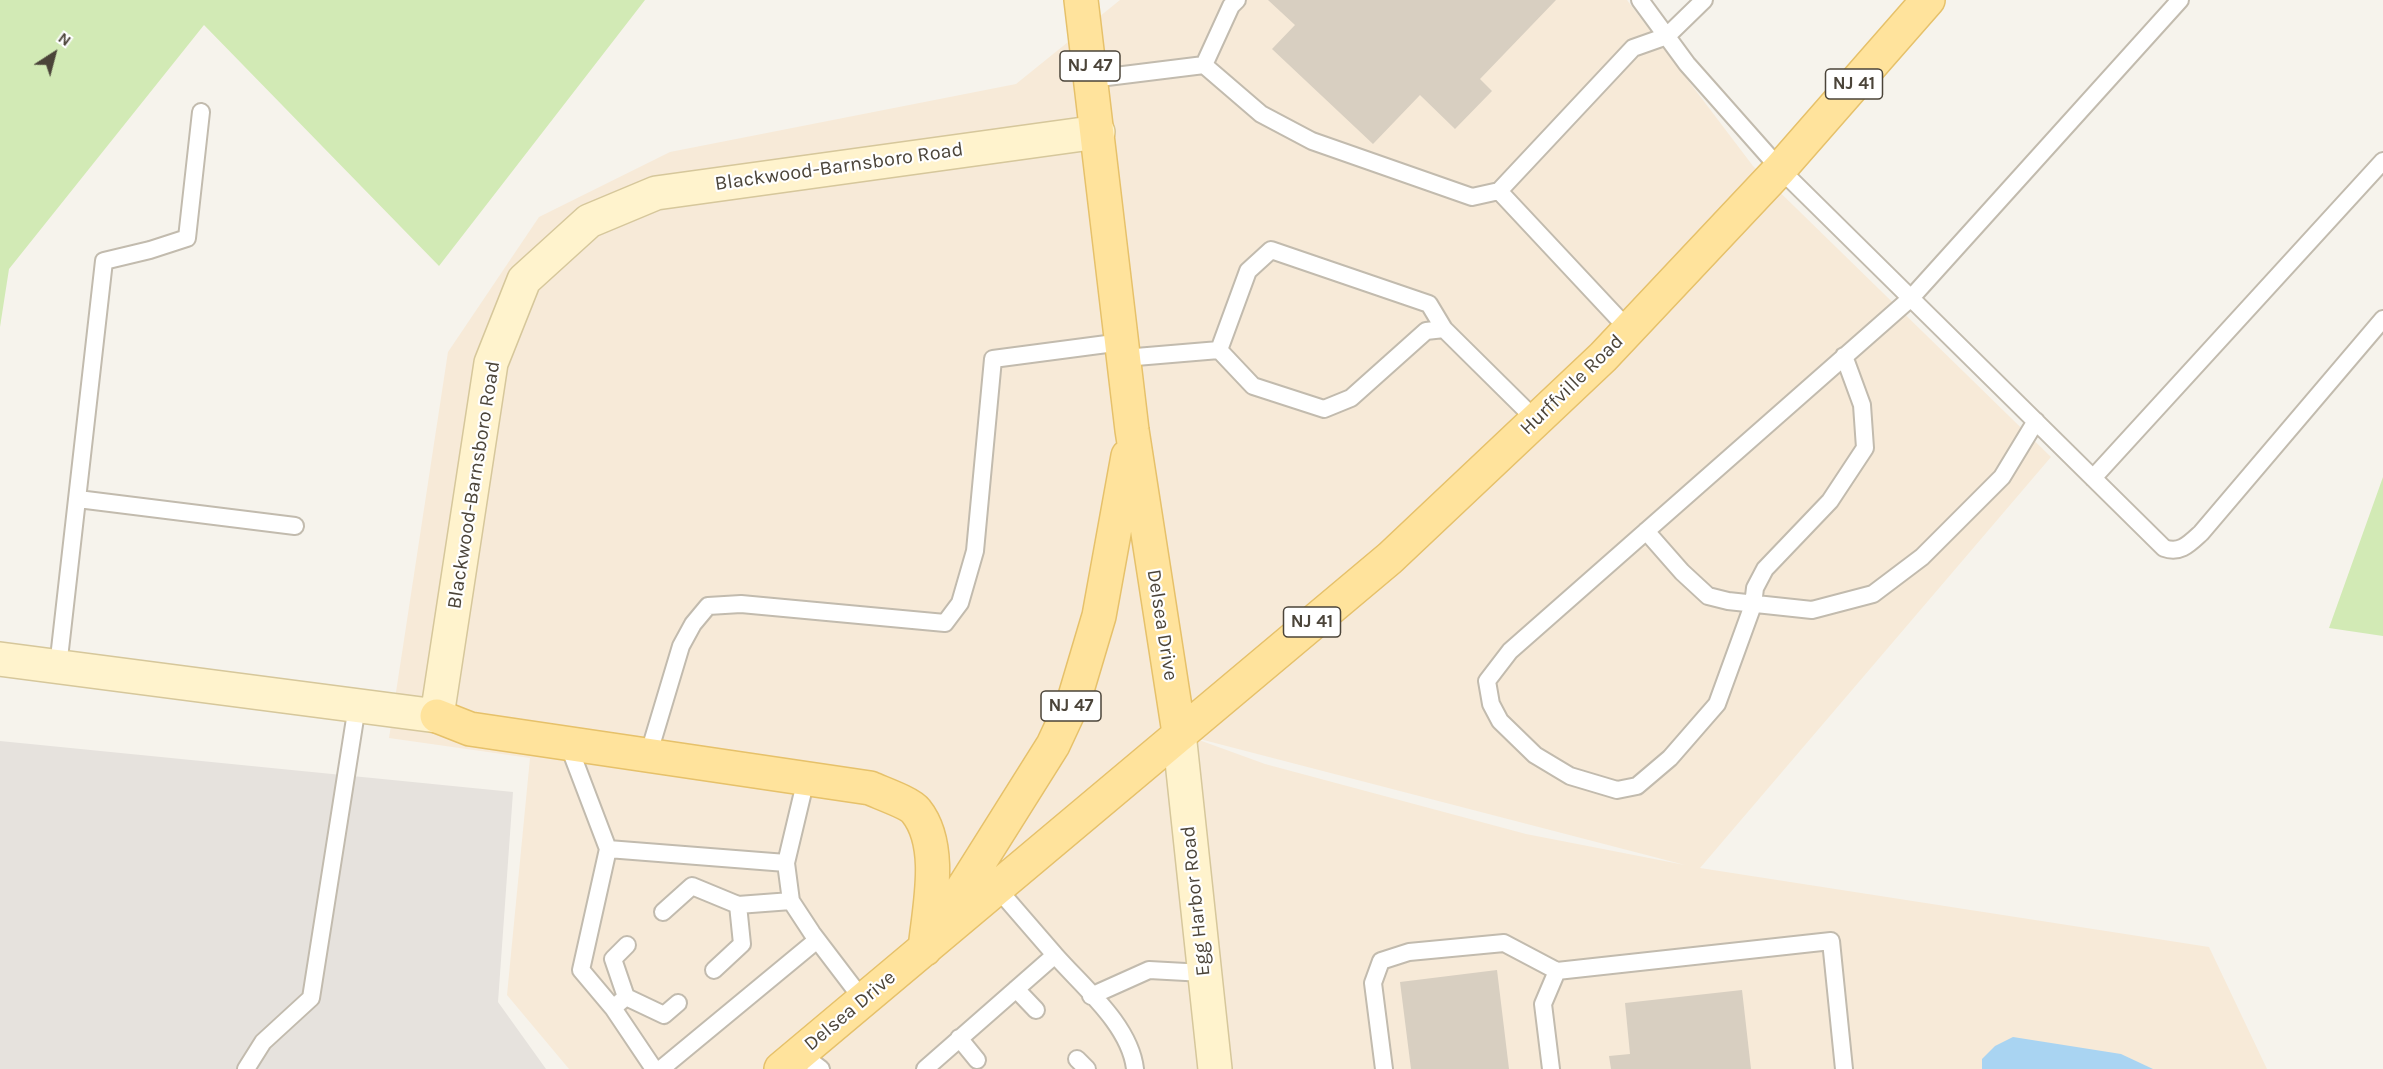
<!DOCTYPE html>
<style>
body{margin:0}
#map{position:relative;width:2383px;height:1069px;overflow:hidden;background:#f6f3ec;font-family:Karla,sans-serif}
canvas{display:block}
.north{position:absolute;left:24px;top:24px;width:60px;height:60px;-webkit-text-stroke:4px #fff;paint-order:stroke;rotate:36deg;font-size:16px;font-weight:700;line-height:24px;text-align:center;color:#4b4439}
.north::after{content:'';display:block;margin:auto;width:21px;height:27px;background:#4b4439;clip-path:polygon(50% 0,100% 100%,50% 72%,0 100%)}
</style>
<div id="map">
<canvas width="2383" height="1069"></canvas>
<div class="north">N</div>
</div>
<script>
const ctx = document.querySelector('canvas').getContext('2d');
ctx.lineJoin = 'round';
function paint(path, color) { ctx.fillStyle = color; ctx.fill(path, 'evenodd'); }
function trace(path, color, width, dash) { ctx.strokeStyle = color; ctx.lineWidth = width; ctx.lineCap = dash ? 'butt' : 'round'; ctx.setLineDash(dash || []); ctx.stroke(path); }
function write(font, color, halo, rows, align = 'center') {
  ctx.font = font + ' Karla,sans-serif'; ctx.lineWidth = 4.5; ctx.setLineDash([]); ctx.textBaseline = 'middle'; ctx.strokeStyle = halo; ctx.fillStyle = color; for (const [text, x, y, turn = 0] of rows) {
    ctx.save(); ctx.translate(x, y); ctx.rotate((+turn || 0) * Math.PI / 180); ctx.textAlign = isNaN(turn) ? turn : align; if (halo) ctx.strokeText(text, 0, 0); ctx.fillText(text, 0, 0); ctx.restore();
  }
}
paint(new Path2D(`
 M1120,0H1627L1753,166L2051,457L1700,868L2209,947L2267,1069H569L507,995L530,758L389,738L448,352L539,217L670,152L1016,84ZM1188,736L1685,865L1526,834L1265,764Z`), '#f7ead8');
paint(new Path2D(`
 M0,741L513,792L498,1002L546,1069H0Z`), '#e6e2dd');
paint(new Path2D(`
 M0,0H645L439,266L204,25L9,269L0,327Z
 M2383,477V636L2329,628Z`), '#d2eab5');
paint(new Path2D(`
 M2013,1037L2121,1054L2153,1069H1982V1059L1995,1046Z`), '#a9d4f2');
paint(new Path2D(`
 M1268,0H1556L1480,79L1492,91L1455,129L1420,95L1373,144L1272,49L1295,25Z
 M1497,970L1509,1069H1411L1400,982Z
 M1742,990L1751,1069H1611L1609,1056L1630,1054L1625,1003Z`), '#d8cfc1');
const lane = new Path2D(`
 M1640,0L1687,64L1780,169L2164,548C2180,554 2189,544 2201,533L2383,319
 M1204,65L1261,114L1312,141L1472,197L1499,191L1633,48L1667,36L1704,0
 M1091,79L1204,65L1231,6L1237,0
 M1499,191L1629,330
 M1219,350L1248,271L1271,250L1429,304L1444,329
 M1844,356L1862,405L1865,448L1830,501L1765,569L1755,588L1753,605L1717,704L1670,758L1637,786L1617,790L1570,776L1535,755L1500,721L1491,704L1487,681L1510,651L1911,298L2180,0
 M1124,358L1219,350L1253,386L1324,409L1351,398L1426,331L1444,329L1536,420
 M2093,478L2383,161
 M78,499L295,526
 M1646,531L1682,572L1708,596L1728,601L1812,610L1873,594L1922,557L2002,477L2036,421
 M58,667L104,261L150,250L187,238L201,112
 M568,744L608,849L581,970L613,1008L654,1069
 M648,756L681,646L693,624L708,606L741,604L945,623L960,603L975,551L993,359L1122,342
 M806,779L786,863L791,901L812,933L863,1000
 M608,849L786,863
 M997,888L1055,955
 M663,912L692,886L738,905L791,901
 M714,970L742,944L738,905
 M1016,989L1036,1010
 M1091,996L1149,970L1204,973
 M626,997L613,959L627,945
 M613,1008L626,997L664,1015L678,1003
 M959,1038L977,1060
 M800,1053L821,1069
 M1077,1059L1087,1069
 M246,1069L263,1042L311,998L357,706
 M661,1069L817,940
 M925,1069L1055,955C1083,987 1130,1025 1135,1069
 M1384,1069L1373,983L1381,961L1409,952L1504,943L1557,971L1831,941L1844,1069
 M1551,1069L1543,1004L1557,971`);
const secondary = new Path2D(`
 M0,659L437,716L491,363L524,280L589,221L656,193L1098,132
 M1179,733L1215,1069`);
const primary = new Path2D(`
 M1081,0L1132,430L1179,733
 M437,716L470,729L870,788C881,793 910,803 916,811C944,846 929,908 925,949
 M943,920L1053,745L1074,700L1099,616L1128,456
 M781,1069L1390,558L1603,357L1780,169L1928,0`);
trace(lane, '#c2bbae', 20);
trace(secondary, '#d6c79b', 36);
trace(primary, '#e6c16a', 36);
trace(lane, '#fff', 16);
trace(secondary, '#fff3cd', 33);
trace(primary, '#ffe39c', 33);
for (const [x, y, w] of [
 [1090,66,60],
 [1854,84,57],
 [1312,622,57],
 [1071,706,60]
]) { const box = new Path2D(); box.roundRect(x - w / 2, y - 15, w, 30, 4.5); ctx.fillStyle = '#fff'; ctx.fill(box); trace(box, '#4b4439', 1.5); }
write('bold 18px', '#4b4439', null, [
 ["NJ 47",1090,66],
 ["NJ 41",1854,84],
 ["NJ 41",1312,622],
 ["NJ 47",1071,706]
]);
write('20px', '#4b4439', '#fff', [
 ["Blackwood-Barnsboro Road",839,167,-8],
 ["Hurffville Road",1572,385,-44],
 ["Blackwood-Barnsboro Road",474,485,-81],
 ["Delsea Drive",1162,625,81],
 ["Egg Harbor Road",1196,901,-96],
 ["Delsea Drive",850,1011,-40]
]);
</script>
